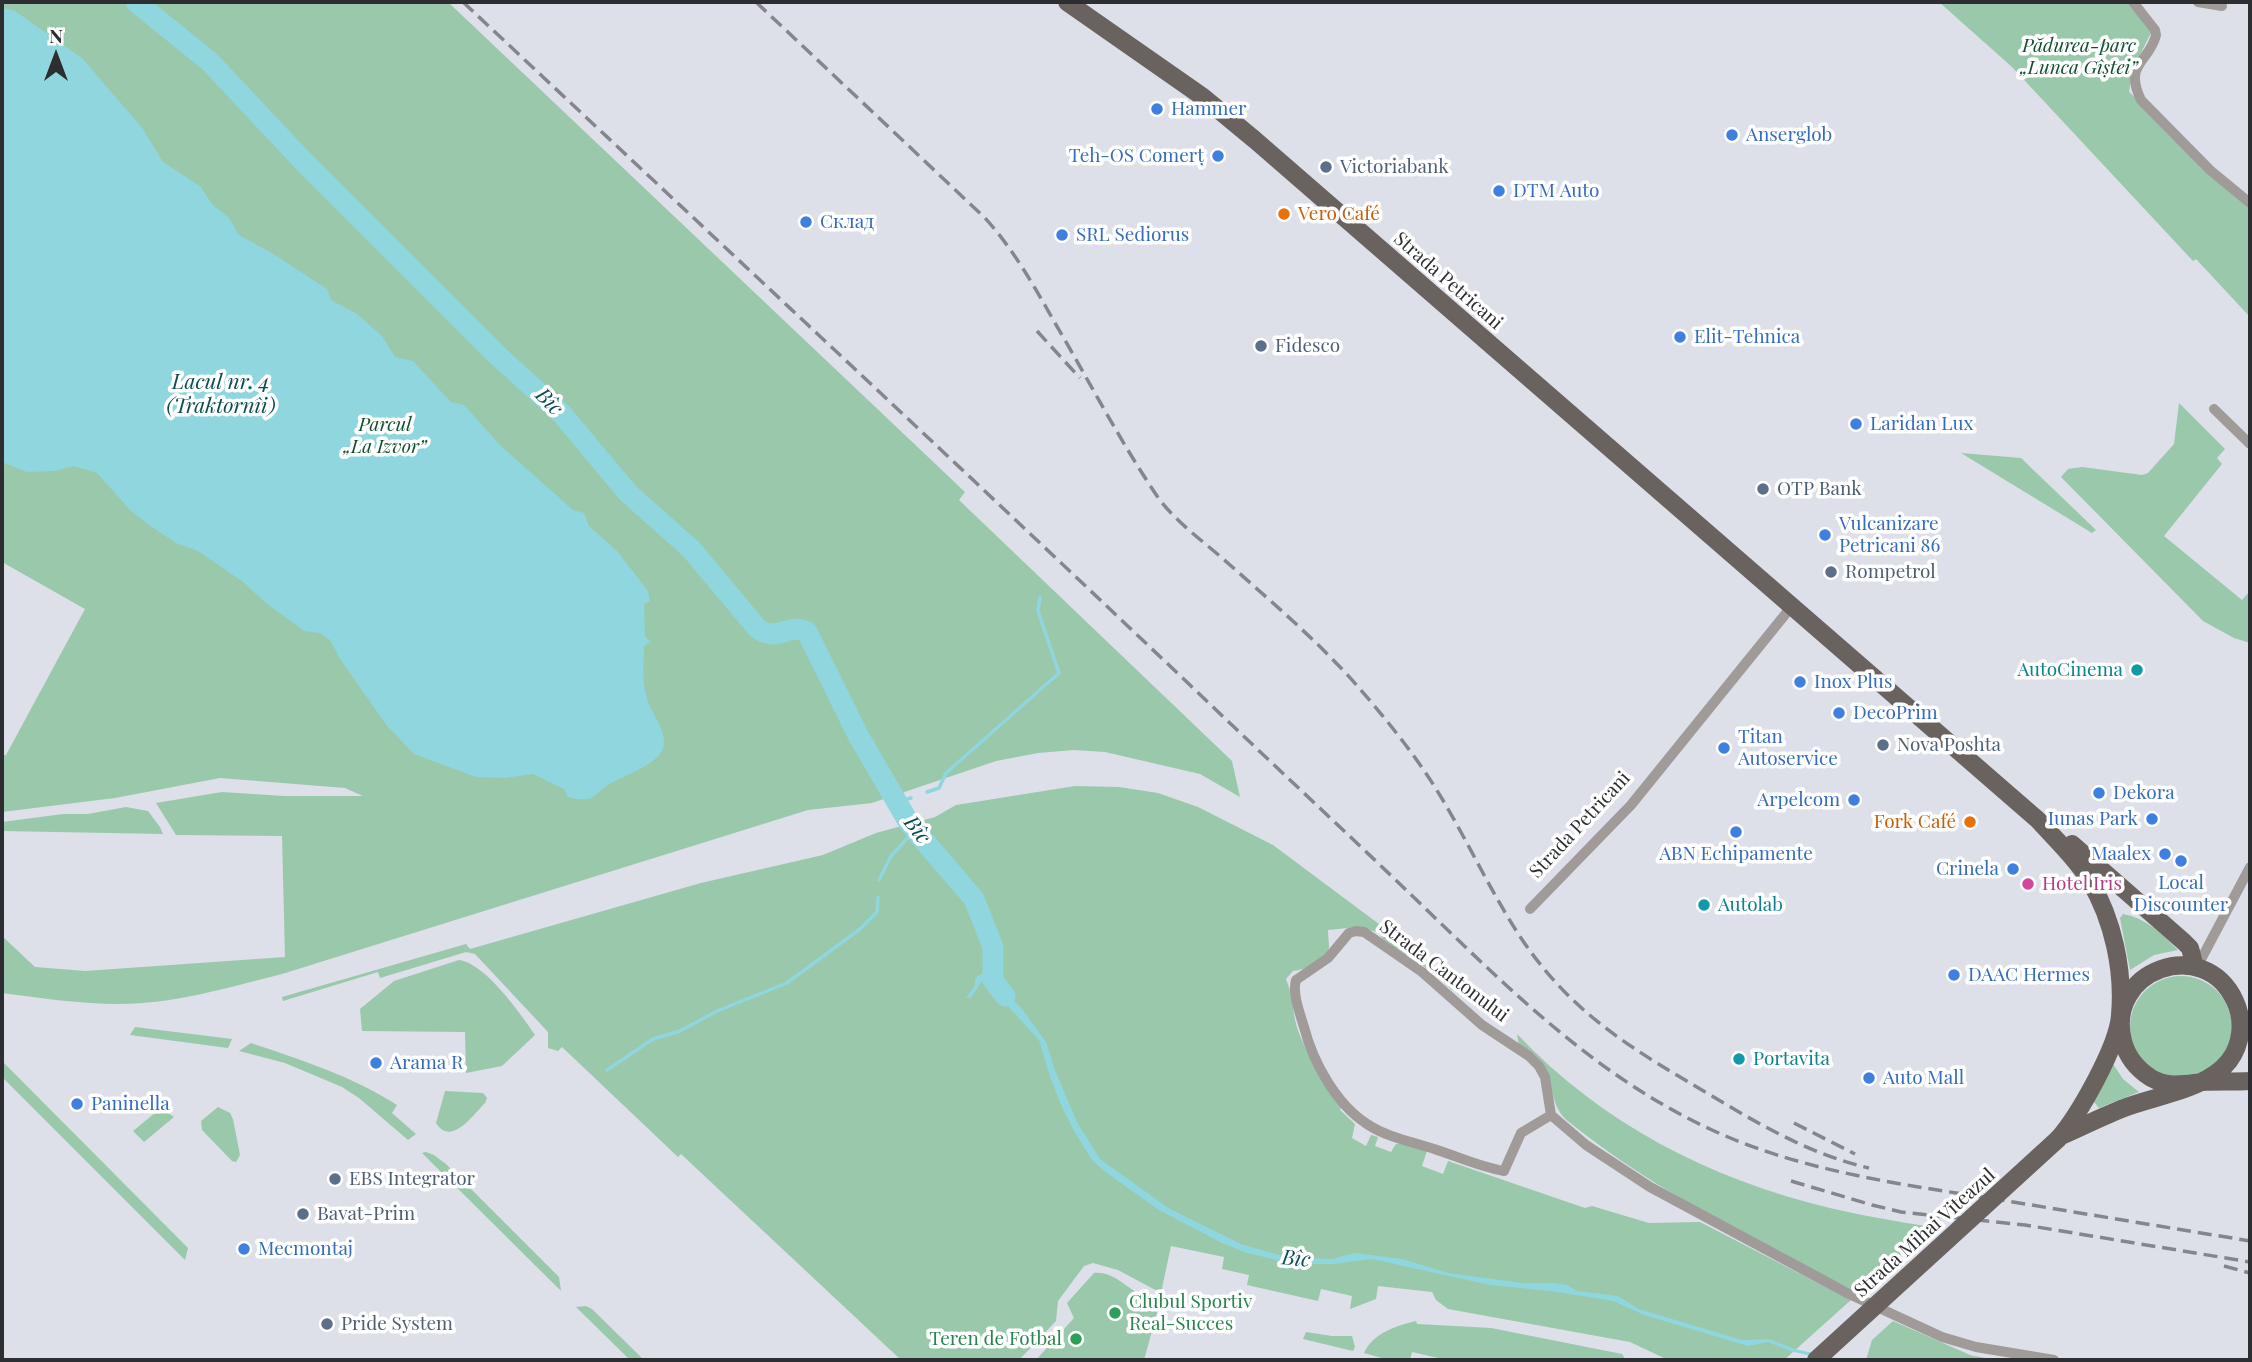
<!DOCTYPE html>
<meta charset="utf-8">
<style>
body{margin:0}
#map{position:relative;width:2252px;height:1362px;overflow:hidden;background:#dddfe9;font-family:"Playfair Display",serif}
canvas{display:block}
.frame{position:absolute;inset:0;border:4px solid #2d2e32;pointer-events:none}
.north{position:absolute;left:21px;top:21px;width:70px;height:70px;-webkit-text-stroke:5px #fff;paint-order:stroke;rotate:0deg;font-size:19px;font-weight:700;line-height:28px;text-align:center;color:#2d2e32}
.north::after{content:'';display:block;margin:auto;width:24px;height:32px;background:#2d2e32;clip-path:polygon(50% 0,100% 100%,50% 72%,0 100%)}
</style>
<div id="map">
<canvas width="2252" height="1362"></canvas>
<div class="frame"></div>
<div class="north">N</div>
</div>
<script>
const ctx = document.querySelector('canvas').getContext('2d');
ctx.lineJoin = 'round';
function paint(path, color) { ctx.fillStyle = color; ctx.fill(path, 'evenodd'); }
function trace(path, color, width, dash) { ctx.strokeStyle = color; ctx.lineWidth = width; ctx.lineCap = dash ? 'butt' : 'round'; ctx.setLineDash(dash || []); ctx.stroke(path); }
function write(font, color, halo, rows, align = 'center') {
  ctx.font = font + ' "Playfair Display",serif'; ctx.lineWidth = 7; ctx.setLineDash([]); ctx.textBaseline = 'middle'; ctx.strokeStyle = halo; ctx.fillStyle = color; for (const [text, x, y, turn = 0] of rows) {
    ctx.save(); ctx.translate(x, y); ctx.rotate((+turn || 0) * Math.PI / 180); ctx.textAlign = isNaN(turn) ? turn : align; if (halo) ctx.strokeText(text, 0, 0); ctx.fillText(text, 0, 0); ctx.restore();
  }
}
paint(new Path2D(`
 M2,2H448L965,492L959,500L1232,761L1240,797L1200,774L1105,752L1074,750L1038,753L996,761L872,803L808,810L282,974C230,987 174,1004 119,1004C80,1004 41,998 2,993V936L35,967L85,971L285,957L282,836L176,835L156,803L222,792L284,796H363L345,788L220,778L115,798L2,812V755H6L85,609L2,562Z
 M1939,2H2129L2152,31C2141,52 2132,69 2129,92L2239,195L2250,203V317L2196,259L2193,261L2012,67Z
 M2179,403L2225,449L2217,458L2222,464L2164,536L2242,600L2250,591V643L2234,638L2203,621L2061,477L2068,469L2082,467L2142,475L2148,473L2174,444Z
 M1961,453L2021,458L2096,530L2092,533Z
 M1075,786L1119,787L1158,793L1198,807L1273,845L1458,983L1452,990L1414,958L1403,955L1388,945L1377,932L1357,927L1328,930C1328,936 1329,942 1329,947C1328,961 1305,970 1293,971L1286,979C1294,997 1292,1016 1299,1033C1309,1060 1327,1082 1342,1106L1340,1110L1355,1124L1352,1138L1366,1146L1371,1135L1378,1137L1375,1146L1391,1152L1396,1144L1401,1143L1427,1151L1422,1166L1443,1174L1448,1161L1585,1208L1592,1206L1649,1223L1700,1222L1851,1300L1784,1360H1668L1630,1342L1448,1309L1436,1300L1432,1292L1378,1286L1376,1299L1350,1309L1352,1296L1321,1289L1318,1301L1247,1285L1249,1275L1222,1269L1224,1257L1171,1246L1161,1293L1118,1270L1093,1263L1084,1266L1058,1301L1056,1321L1019,1360H901L681,1154L678,1157L562,1047L558,1051L548,1048V1032L475,954L466,952L380,978L378,972L283,1001L282,997L466,944L470,949L701,883L823,855L876,833L935,817L956,805Z
 M126,807L148,811L160,827L163,834L2,831V822L63,814H88Z
 M2123,914C2146,918 2162,934 2178,950L2154,955L2130,970L2120,918Z
 M459,960C485,963 520,1013 535,1035L502,1066L466,1073L465,1032L362,1031L360,1009L394,981Z
 M2130 1027a51 51 0 1 1 102 0a51 51 0 1 1-102 0Z
 M135,1027L232,1039L228,1048L130,1035Z
 M1517,1034C1602,1124 1710,1179 1830,1208C1863,1216 1897,1221 1930,1227L1858,1293C1758,1241 1657,1193 1569,1122C1542,1101 1562,1063 1519,1045Z
 M251,1043C301,1060 352,1076 397,1105L392,1113L416,1134L408,1140L359,1098L342,1087L285,1063L239,1051Z
 M2,1061L188,1248L185,1260L2,1077Z
 M2113,1064L2123,1079L2139,1092L2099,1108L2094,1102Z
 M445,1091L483,1093L487,1098L485,1103C473,1115 451,1147 436,1123Z
 M218,1107L230,1113L233,1119L240,1155L236,1162L232,1161L202,1130L201,1121Z
 M161,1108L174,1117L144,1142L133,1131Z
 M426,1152L434,1155L446,1164L559,1277L561,1291L422,1153Z
 M1094,1273C1114,1271 1127,1289 1143,1296C1148,1299 1155,1300 1160,1302L1144,1360H1036L1074,1318L1067,1303Z
 M586,1306L592,1309L644,1360H630L576,1307Z
 M1416,1321L1417,1324L1491,1328L1622,1354L1626,1360H1447L1412,1352L1410,1360H1389L1364,1353C1373,1333 1396,1326 1416,1321Z
 M1893,1321L1970,1355L1995,1360H1866L1872,1340Z
 M1306,1332L1332,1336H1352L1355,1347L1353,1351L1303,1339Z`), '#9ac8ab');
paint(new Path2D(`
 M2,8L15,11L83,59L143,129L163,162L200,186L212,204L229,218L239,235L275,255L327,289L331,300L357,314L382,336L395,357L413,361L451,402L464,405L501,446L573,510L584,513L589,526L617,551L648,591L650,601L644,604L645,637L651,642L644,646C644,666 641,685 649,704C654,716 665,730 664,744C663,762 629,774 615,781C592,792 598,805 568,797L564,789L533,774L505,778L476,777L414,754L387,726L340,659L330,640L320,633L304,631L266,603L243,582L198,551L176,543L146,523L129,509L97,473L74,466L54,471L27,472L2,462Z
 M983,973H992L996,982L1022,1009L1046,1042L1054,1068L1077,1122L1100,1159L1170,1209L1241,1244L1286,1257L1332,1259L1354,1253L1371,1255L1402,1259L1448,1273L1523,1283H1554L1567,1285L1577,1291L1618,1296L1639,1309L1742,1340L1769,1339L1795,1349L1844,1360H1828L1790,1351L1768,1342L1748,1346L1644,1315L1613,1301L1551,1291L1490,1285L1372,1259L1333,1264H1294L1247,1253L1220,1242L1159,1210L1104,1171L1092,1160L1074,1131L1062,1107L1050,1077L1039,1040L991,988L987,980L982,981L971,998H966L975,985V978Z`), '#8fd6de');
trace(new Path2D(`
 M927,792L939,788L946,773L1059,673L1038,611L1040,597
 M897,802L911,798
 M879,880L891,856L915,830
 M607,1070L653,1039L680,1031L717,1011L787,983L860,929L877,912L878,897`), '#8fd6de', 3.5);
trace(new Path2D(`
 M136,2L210,62L302,160L497,355L562,414L628,493L691,549L757,628C778,644 788,622 807,632L858,735L909,823L974,899L993,947V980L1005,996`), '#8fd6de', 21);
trace(new Path2D(`
 M2133,2L2155,30L2156,35C2150,62 2123,63 2141,100L2210,170L2250,203
 M2198,2L2222,6
 M2214,409L2250,444
 M1530,909L1631,805L1792,606
 M2197,967L2250,867
 M1551,1115L1521,1133L1504,1171C1481,1167 1459,1157 1437,1150C1414,1142 1388,1138 1367,1124C1336,1104 1313,1062 1304,1027C1300,1013 1292,994 1296,980L1328,958L1349,933L1356,931L1364,932L1422,972L1482,1025L1529,1056L1539,1066L1545,1077L1551,1115L1586,1145L1650,1187L1849,1294L1942,1337L1976,1347L2054,1360`), '#a09b99', 10);
trace(new Path2D(`
 M1067,2L1203,97L1255,140L2038,820C2056,840 2076,858 2090,881C2113,920 2124,970 2120,1015C2118,1046 2079,1115 2058,1139
 M2072,844L2184,942L2190,948L2195,967
 M2061,1136C2082,1127 2103,1116 2124,1108C2155,1096 2208,1089 2229,1061C2242,1044 2244,1020 2235,1001C2204,934 2105,970 2123,1041C2127,1057 2137,1069 2151,1078C2169,1088 2184,1084 2203,1082C2218,1081 2234,1082 2250,1081`), '#6a625e', 18);
trace(new Path2D(`
 M463,2C720,243 978,483 1233,726C1298,788 1364,849 1429,912C1516,996 1601,1079 1712,1130C1801,1171 1899,1184 1995,1199C2080,1213 2165,1227 2250,1241
 M756,2L985,218C1014,250 1034,286 1055,323C1089,381 1120,441 1157,496C1176,523 1206,543 1230,565C1274,604 1321,644 1360,689C1391,725 1420,761 1444,802C1471,848 1493,896 1523,941C1575,1017 1636,1051 1712,1096C1762,1126 1812,1155 1869,1168
 M1037,331L1080,378
 M1794,1123L1855,1154
 M1791,1181L1872,1205L1901,1212L2025,1225L2250,1262
 M2224,1266L2250,1273`), '#85868d', 3.5, [14, 7]);
trace(new Path2D(`
 M1816,1360L2058,1139`), '#6a625e', 18);
for (const [x, y, r, color] of [
 [1157,109,7,"#3f7fe0"],
 [1732,135,7,"#3f7fe0"],
 [1218,156,7,"#3f7fe0"],
 [1326,167,7,"#5c6f8a"],
 [1499,191,7,"#3f7fe0"],
 [1284,214,7,"#e8710a"],
 [806,222,7,"#3f7fe0"],
 [1062,235,7,"#3f7fe0"],
 [1680,337,7,"#3f7fe0"],
 [1261,346,7,"#5c6f8a"],
 [1856,424,7,"#3f7fe0"],
 [1763,489,7,"#5c6f8a"],
 [1825,535,7,"#3f7fe0"],
 [1831,572,7,"#5c6f8a"],
 [2137,670,7,"#0f9aa8"],
 [1800,682,7,"#3f7fe0"],
 [1839,713,7,"#3f7fe0"],
 [1883,745,7,"#5c6f8a"],
 [1724,748,7,"#3f7fe0"],
 [2099,793,7,"#3f7fe0"],
 [1854,800,7,"#3f7fe0"],
 [2152,819,7,"#3f7fe0"],
 [1970,822,7,"#e8710a"],
 [1736,832,7,"#3f7fe0"],
 [2165,854,7,"#3f7fe0"],
 [2181,861,7,"#3f7fe0"],
 [2013,869,7,"#3f7fe0"],
 [2028,884,7,"#d1479c"],
 [1704,905,7,"#0f9aa8"],
 [1954,975,7,"#3f7fe0"],
 [1739,1059,7,"#0f9aa8"],
 [376,1063,7,"#3f7fe0"],
 [1869,1078,7,"#3f7fe0"],
 [77,1104,7,"#3f7fe0"],
 [335,1179,7,"#5c6f8a"],
 [303,1214,7,"#5c6f8a"],
 [244,1249,7,"#3f7fe0"],
 [1115,1313,7,"#2e9e5b"],
 [327,1324,7,"#5c6f8a"],
 [1076,1339,7,"#2e9e5b"]
]) { const dot = new Path2D(); dot.arc(x, y, r, 0, 2 * Math.PI); ctx.fillStyle = color; ctx.fill(dot); trace(dot, '#fff', 2.5); }
write('italic 19px', '#114f30', '#fff', [
 ["Pădurea-parc",2079,46],
 ["„Lunca Gîștei”",2079,68],
 ["Parcul",385,425],
 ["„La Izvor”",385,447]
]);
write('19px', '#366cbe', '#fff', [
 ["Hammer",1171,109],
 ["Anserglob",1746,135],
 ["Teh-OS Comerț",1204,156,"right"],
 ["DTM Auto",1513,191],
 ["Склад",820,222],
 ["SRL Sediorus",1076,235],
 ["Elit-Tehnica",1694,337],
 ["Laridan Lux",1870,424],
 ["Vulcanizare",1839,524],
 ["Petricani 86",1839,546],
 ["Inox Plus",1814,682],
 ["DecoPrim",1853,713],
 ["Titan",1738,737],
 ["Autoservice",1738,759],
 ["Dekora",2113,793],
 ["Arpelcom",1840,800,"right"],
 ["Iunas Park",2138,819,"right"],
 ["ABN Echipamente",1736,854,"center"],
 ["Maalex",2151,854,"right"],
 ["Crinela",1999,869,"right"],
 ["Local",2181,883,"center"],
 ["Discounter",2181,905,"center"],
 ["DAAC Hermes",1968,975],
 ["Arama R",390,1063],
 ["Auto Mall",1883,1078],
 ["Paninella",91,1104],
 ["Mecmontaj",258,1249]
], 'left');
write('19px', '#4e5e75', '#fff', [
 ["Victoriabank",1340,167],
 ["Fidesco",1275,346],
 ["OTP Bank",1777,489],
 ["Rompetrol",1845,572],
 ["Nova Poshta",1897,745],
 ["EBS Integrator",349,1179],
 ["Bavat-Prim",317,1214],
 ["Pride System",341,1324]
], 'left');
write('19px', '#c56008', '#fff', [
 ["Vero Café",1298,214],
 ["Fork Café",1956,822,"right"]
], 'left');
write('19px', '#2d2e32', '#fff', [
 ["Strada Petricani",1448,281,41],
 ["Strada Petricani",1580,825,-47],
 ["Strada Cantonului",1444,971,37],
 ["Strada Mihai Viteazul",1925,1233,-42]
]);
write('19px', '#0d838f', '#fff', [
 ["AutoCinema",2123,670,"right"],
 ["Autolab",1718,905],
 ["Portavita",1753,1059]
], 'left');
write('19px', '#b23c85', '#fff', [
 ["Hotel Iris",2042,884]
], 'left');
write('19px', '#27864d', '#fff', [
 ["Clubul Sportiv",1129,1302],
 ["Real-Succes",1129,1324],
 ["Teren de Fotbal",1062,1339,"right"]
], 'left');
write('italic 21px', '#0a4c52', '#fff', [
 ["Lacul nr. 4",221,382],
 ["(Traktornîi)",221,406],
 ["Bîc",549,402,45],
 ["Bîc",917,830,52],
 ["Bîc",1296,1259,5]
]);
</script>
